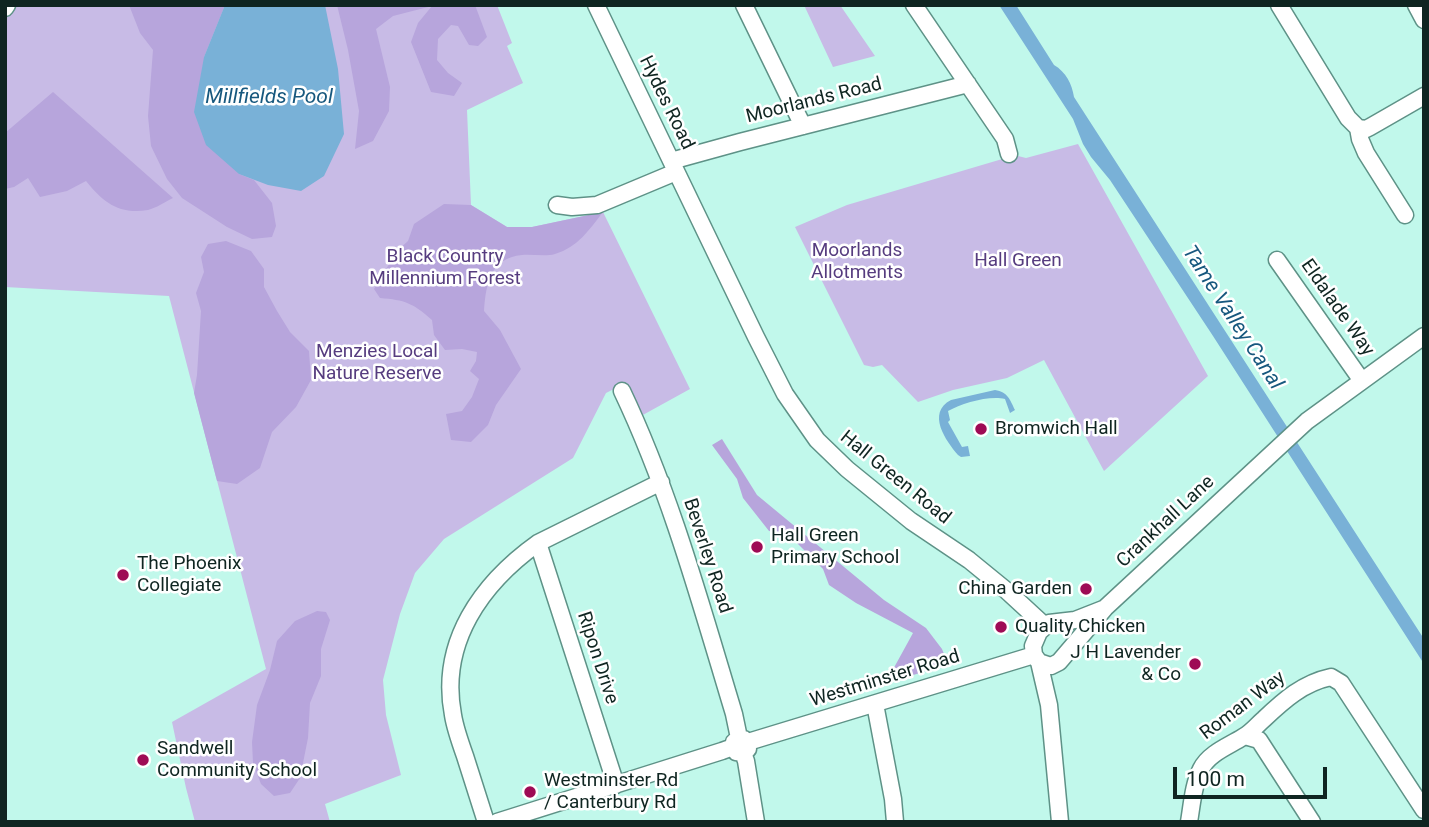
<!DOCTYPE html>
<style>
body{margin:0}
#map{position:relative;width:1429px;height:827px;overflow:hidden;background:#c1f8eb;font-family:Roboto,sans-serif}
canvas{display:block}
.frame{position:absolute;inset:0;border:7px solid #0f2521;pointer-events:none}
.scale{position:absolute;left:1173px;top:767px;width:154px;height:32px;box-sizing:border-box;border:4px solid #0f2521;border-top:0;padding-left:9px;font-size:21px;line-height:24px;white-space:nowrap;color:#0f2521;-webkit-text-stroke:5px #fff;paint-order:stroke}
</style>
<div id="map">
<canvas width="1429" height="827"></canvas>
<div class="frame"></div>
<div class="scale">100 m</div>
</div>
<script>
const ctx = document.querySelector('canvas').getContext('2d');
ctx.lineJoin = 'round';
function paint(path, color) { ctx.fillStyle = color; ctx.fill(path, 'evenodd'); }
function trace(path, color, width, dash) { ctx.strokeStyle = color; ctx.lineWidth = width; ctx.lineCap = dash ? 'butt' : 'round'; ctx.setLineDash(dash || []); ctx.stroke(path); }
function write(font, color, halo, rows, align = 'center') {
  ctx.font = font + ' Roboto,sans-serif'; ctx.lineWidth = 5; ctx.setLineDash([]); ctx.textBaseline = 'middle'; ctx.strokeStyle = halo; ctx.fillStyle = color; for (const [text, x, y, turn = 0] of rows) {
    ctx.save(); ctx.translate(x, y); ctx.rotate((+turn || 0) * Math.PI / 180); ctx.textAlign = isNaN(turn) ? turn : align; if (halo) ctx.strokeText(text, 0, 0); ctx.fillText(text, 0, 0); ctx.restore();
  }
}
paint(new Path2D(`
 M7,5H497L512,43L507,46L523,83L467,110L471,205L507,227H532L603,212L690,389L641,416L624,384L606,393L573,458L444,539L415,573L400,614L383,680L386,715L401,775L325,804L330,822H195L186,788L172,722L266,669L169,296L5,287V8Z
 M804,5H840L875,56L833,67Z
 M1078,144L1208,376L1104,471L1044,360L1007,378L953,390L918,402L882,365L873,367L864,365L795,227L847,205L1009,157L1018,156L1026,158Z`), '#c8bbe6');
paint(new Path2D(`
 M129,5H225L204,57L239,174L254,180L272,203L276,226L272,237L252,239L227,227L182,198L167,179L151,146L148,116L153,50L140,33Z
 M337,5H475L487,37L478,46L469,45L458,26L451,25L438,39L437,60L448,73L462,83L454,96L431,92L411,42L418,23L432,6L393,16L376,29L390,87L389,111L373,141L355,149L359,111L348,50Z
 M53,92L173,198C165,202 156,208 148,210C119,215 103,202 86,181L67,191L40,197L28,178L14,187L5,189V133Z
 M444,204L471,205L507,227H532L603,212C589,230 578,247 555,254C545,257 533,254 522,255C490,258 486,284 484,311L500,330L521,369L496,405L488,425L471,442L451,440L446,414L462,411L472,397L479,379L470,371L476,361L477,352L462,349L445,350L434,335L432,320C413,303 405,300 380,298L374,289L397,251L408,241L414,224Z
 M226,241L251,251L264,269V287L277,311L290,332L309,351L311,380L296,407L272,432L260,468L237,484L217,481L194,393L197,375L201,311L196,293L204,272L201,257L208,244Z
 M722,439L757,495L884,600L926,628L942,649L948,664L885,684L913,633L856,603L829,585L823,569L787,533L769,531L743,498L737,479L712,445Z
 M317,611L326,612L330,620L321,649V676L310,703L308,738L300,778L290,793L274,796L261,784L253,763L252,742L257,705L270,670L277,641L295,621Z`), '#b7a5dc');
paint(new Path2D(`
 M225,5H325L338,69L344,134L324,176L301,191L268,185L239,174L206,145L194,112L204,57Z
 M999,5H1016L1054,65C1066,72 1072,84 1074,97L1424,639V664L1213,336L1110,180L1091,157L1083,144L1073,119Z
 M995,390C1008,392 1010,400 1015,410L1010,413L1005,399C990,395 962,403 948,411L950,420L948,422L962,447L968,446L970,456L961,457L958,455C946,441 926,413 951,400Z`), '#79b1d7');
const minor = new Path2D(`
 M596,5L756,337L785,394L817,440L847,469L911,521L969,560L1007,591L1045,626
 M744,5L803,126
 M914,5L1005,139L1009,154
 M1279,5L1348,118L1358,128L1360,139L1366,153L1405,215
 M1416,5L1424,20
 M5,8L7,5
 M1358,128L1366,129L1370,127L1424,96
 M671,161L740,142L968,84
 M557,205L572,207L597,205L676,172
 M1277,260L1362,381
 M622,391C671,494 701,605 734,714L739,738
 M538,543L616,785
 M1039,662L1051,666L1059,662L1105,608L1307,421L1424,336
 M875,704L893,799L895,822
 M1245,736L1259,740L1312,822
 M748,742L1034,655
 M743,753L746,761L756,822
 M486,822C479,800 472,778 465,756C460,742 455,728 453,715C439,642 482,583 538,543L661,482
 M497,822L722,751L733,747L734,742L738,739H744L748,744V749L743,753L736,752L733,747
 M1060,822L1049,705L1039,662L1034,655L1033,646L1039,632L1049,623L1075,620L1103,609
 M1189,822C1192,805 1193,785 1201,769C1209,753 1229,746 1243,737C1251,733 1257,725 1264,719C1284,700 1303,683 1331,677L1341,683L1424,810`);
trace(minor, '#5e9287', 19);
trace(minor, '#fff', 16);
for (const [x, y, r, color] of [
 [981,429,7,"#9e0b55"],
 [757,547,7,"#9e0b55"],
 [123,575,7,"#9e0b55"],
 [1086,589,7,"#9e0b55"],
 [1001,627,7,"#9e0b55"],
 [1195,664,7,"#9e0b55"],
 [143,760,7,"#9e0b55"],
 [530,792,7,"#9e0b55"]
]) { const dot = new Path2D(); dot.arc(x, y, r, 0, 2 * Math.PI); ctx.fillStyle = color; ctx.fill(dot); trace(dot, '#fff', 2.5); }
write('19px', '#0f2521', '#fff', [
 ["Moorlands Road",814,101,-14],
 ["Hydes Road",666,103,64],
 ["Eldalade Way",1337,308,55],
 ["Hall Green Road",895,478,39],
 ["Crankhall Lane",1166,522,-43],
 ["Beverley Road",707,556,72],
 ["Ripon Drive",597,658,72],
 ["Westminster Road",885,679,-17],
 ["Roman Way",1243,706,-37]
]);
write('19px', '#563c7f', '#fff', [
 ["Moorlands",857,251],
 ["Allotments",857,273],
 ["Black Country",445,257],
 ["Millennium Forest",445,279],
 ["Hall Green",1018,261],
 ["Menzies Local",377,352],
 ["Nature Reserve",377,374]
]);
write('19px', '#0f2521', '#fff', [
 ["Bromwich Hall",995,429],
 ["Hall Green",771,536],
 ["Primary School",771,558],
 ["The Phoenix",137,564],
 ["Collegiate",137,586],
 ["China Garden",1072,589,"right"],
 ["Quality Chicken",1015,627],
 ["J H Lavender",1181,653,"right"],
 ["& Co",1181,675,"right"],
 ["Sandwell",157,749],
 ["Community School",157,771],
 ["Westminster Rd",544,781],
 ["/ Canterbury Rd",544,803]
], 'left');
write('italic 21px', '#17587e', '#fff', [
 ["Millfields Pool",269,98],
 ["Tame Valley Canal",1232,318,57]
]);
</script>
